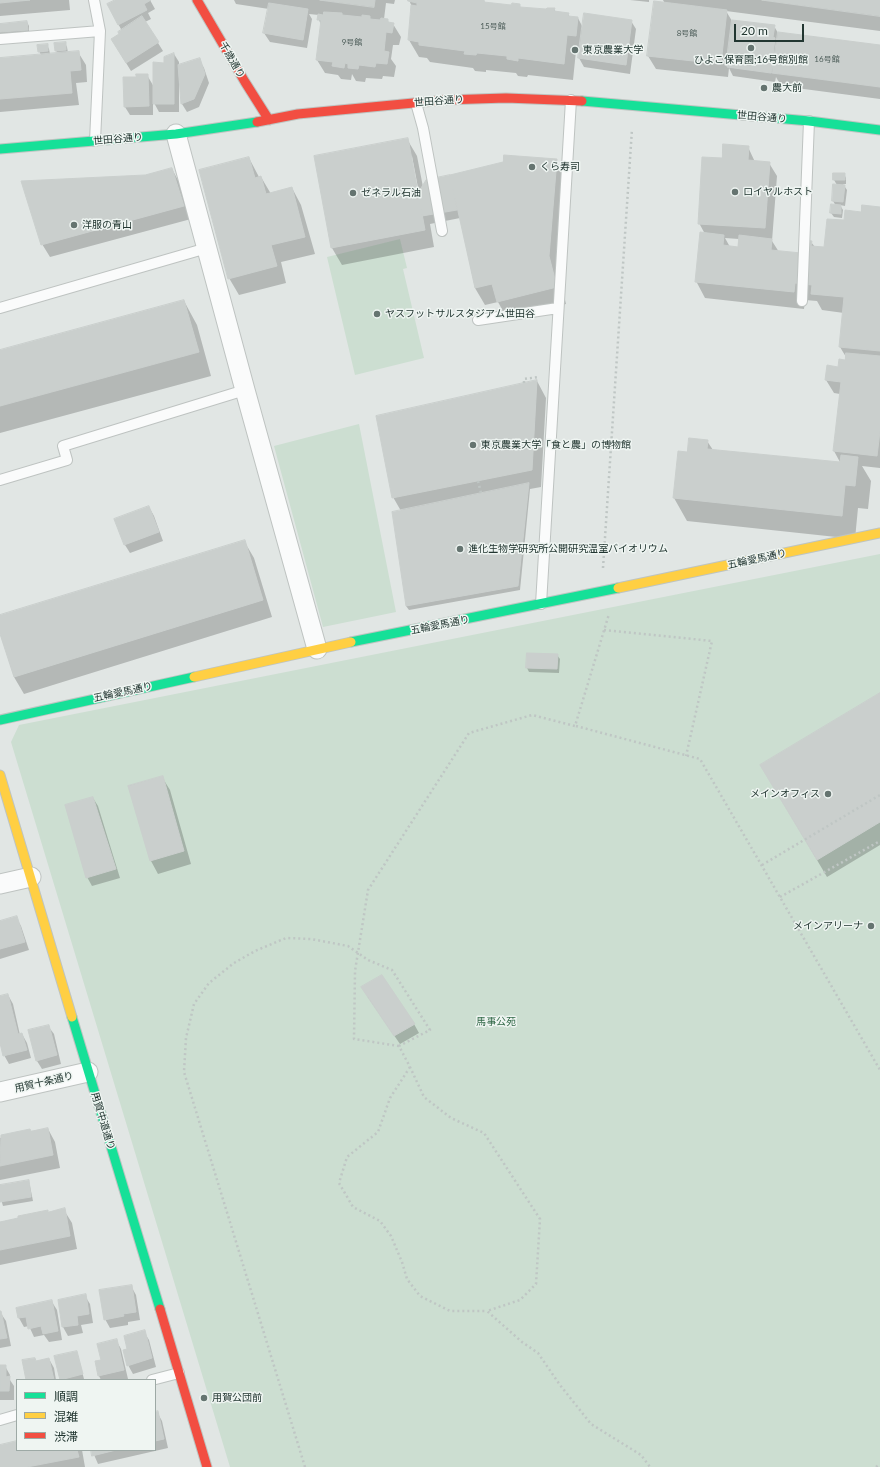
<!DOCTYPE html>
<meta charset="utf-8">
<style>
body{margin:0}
#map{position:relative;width:880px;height:1467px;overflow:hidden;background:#e1e6e4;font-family:Lato,"Noto Sans JP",sans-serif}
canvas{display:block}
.legend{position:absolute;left:16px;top:1379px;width:140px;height:72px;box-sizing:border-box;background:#eff5f2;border:1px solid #9da9a5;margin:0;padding:5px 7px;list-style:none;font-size:12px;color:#223631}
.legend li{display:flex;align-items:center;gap:8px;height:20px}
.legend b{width:20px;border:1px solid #9da9a5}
.scale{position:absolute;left:734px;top:24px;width:70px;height:18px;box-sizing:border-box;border:2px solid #223631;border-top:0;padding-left:5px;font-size:12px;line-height:14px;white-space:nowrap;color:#223631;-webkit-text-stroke:3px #eff5f2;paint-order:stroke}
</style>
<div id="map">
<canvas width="880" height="1467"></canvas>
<ul class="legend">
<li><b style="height:5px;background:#16e098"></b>順調</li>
<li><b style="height:5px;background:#ffcf43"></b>混雑</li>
<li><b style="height:5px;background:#f24e42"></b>渋滞</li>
</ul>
<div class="scale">20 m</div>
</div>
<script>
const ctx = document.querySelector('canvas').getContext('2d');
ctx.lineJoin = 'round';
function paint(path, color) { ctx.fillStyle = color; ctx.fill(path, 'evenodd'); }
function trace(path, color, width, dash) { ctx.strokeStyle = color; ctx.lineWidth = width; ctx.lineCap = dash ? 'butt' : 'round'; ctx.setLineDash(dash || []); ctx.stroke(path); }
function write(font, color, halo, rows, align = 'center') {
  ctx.font = font + ' Lato,"Noto Sans JP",sans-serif'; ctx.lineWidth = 3; ctx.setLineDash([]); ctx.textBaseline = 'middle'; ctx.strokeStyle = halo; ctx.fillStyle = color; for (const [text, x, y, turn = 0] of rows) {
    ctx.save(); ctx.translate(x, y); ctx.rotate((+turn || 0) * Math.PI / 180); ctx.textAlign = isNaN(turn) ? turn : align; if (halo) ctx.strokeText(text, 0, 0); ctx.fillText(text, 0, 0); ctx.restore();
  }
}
paint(new Path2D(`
 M400,239L407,268L403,269L424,358L355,375L327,257Z
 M359,424L396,612L323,627L274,446Z
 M880,554V1467H230L11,742L19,725Z`), '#ccded1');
paint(new Path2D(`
 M0,0H69L70,10L0,16Z
 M118,0H150L155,9L148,13L151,19L145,22L163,51L131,71L112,40L120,34L122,31L108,5Z
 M234,0H395L394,4L386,3L384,19L387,20L390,24H393L401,37L399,45H393L391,59L396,66L394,77L383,76L382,79L366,78L365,82L356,81L352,74L351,80L341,79L338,75L325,73L317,60L321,25L319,20V15L309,14L312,19L307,48L270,42L264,33L269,9L236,4Z
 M409,0H484L485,3L512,6L519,5L521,8L547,11L554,9L556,12L568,14L570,17L578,18L583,28L631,21L636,29L630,74L584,67L579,58L580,52L576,51L573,80L528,75L527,77L518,76L516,73L486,70V72L475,71L473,68L430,62L427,58L419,57L409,40L412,7Z
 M630,0H649V2Z
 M663,0H880V31L726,11L732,21L774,26L778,33L880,46V99L781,86L776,77L775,82L733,76L729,68L728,77L656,69L648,56L665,4Z
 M27,22L29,26V33L0,36V25Z
 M65,43L67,47L68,53L78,52L86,65L87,82L76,83L79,105L0,112V59L41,55L39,51L47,45L49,49L50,54H57L55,44Z
 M174,54L179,62V66L199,59L204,68L209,83L199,107L187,112L182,104L180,80H179V112H159L153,101V115H130L125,107L137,78L147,75L154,87L165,64Z
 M407,139L417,156L423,187L450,176L504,163L556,160L566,177L559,274L566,304L507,318L498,302L485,305L475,288L460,218L430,224L434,247L342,265L332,248ZM410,156H412L420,198H418Z
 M748,147L755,162L769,163L777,176L772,241L779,252L802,254L811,242L815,247L825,248L845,221L862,213L880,208V468L862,466L871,481L868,509L858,508L855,539L687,521L674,498L688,453L707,441L713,450L841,464L834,451L840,394L834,393L826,380L846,361V357L840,347L844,313L822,310L817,301L805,300L804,309L705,298L696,281L705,234L699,223L723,159ZM725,238L739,239L738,248L730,247Z
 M249,158L259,177H261L271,194L292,188L301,205L315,254L281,262L286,283L239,295L229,278Z
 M172,169L179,182L191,219L50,257L42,244Z
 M844,174L846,178V184H843L847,190L845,206L840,205L843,210L842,218L834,217L831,213L836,206L833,201L837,185L834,180Z
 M184,301L197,325L211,376L0,433V351Z
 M537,381L546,398L541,487L530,489L520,590L409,610L406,606L401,511L393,497Z
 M149,507L154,516L163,541L130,553L125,545Z
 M244,541L254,558L272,617L24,694L14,677L0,631V616Z
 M557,655L560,659L559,673L529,672L527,668Z
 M880,694V845L827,877L771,782Z
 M162,777L170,790L191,864L158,874L151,861L129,786Z
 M93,798L98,806L120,878L92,886L87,877Z
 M16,917L21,926L29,950L0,959V922Z
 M8,995L13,1004L20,1035L22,1034L27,1043L31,1058L9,1064L4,1055L0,1039V998Z
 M367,996L414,1024L419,1033L400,1044Z
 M48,1026L54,1034L61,1064L42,1069L37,1061Z
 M48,1129L55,1142L60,1168L0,1180V1138Z
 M28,1181L30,1186L33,1201L3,1206L0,1196V1186Z
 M64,1210L72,1223L77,1249L0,1265V1222Z
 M131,1286L136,1295L140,1320L128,1322V1325L110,1328L105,1319Z
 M85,1296L90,1304L93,1323L81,1325L83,1333L68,1336L63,1327L59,1300Z
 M52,1302L57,1310L62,1340L49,1342L44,1335L34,1337L29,1326L24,1327L19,1318L17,1308Z
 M0,1312L6,1321L11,1346L0,1348Z
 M144,1332L149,1340L156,1367L133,1374L128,1365Z
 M116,1340L121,1349L128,1379L101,1380L99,1376L96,1362L102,1361Z
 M76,1352L78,1356L84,1379L78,1380H62L56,1357Z
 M49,1359L54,1368L56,1380H27Z
 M0,1366H5L10,1375V1380L14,1386V1400H0Z
 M157,1412L162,1421L168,1448L98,1464L92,1450H155V1413Z
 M17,1442V1450H82L85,1467H0V1446Z`), '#0003');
const building = new Path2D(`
 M0,0H30L0,3Z
 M115,0H151L144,4L147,10L118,25L107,4Z
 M320,0H375L374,7Z
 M408,0H484V2L511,5L512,3L520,4V7L546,9L547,8H555L554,11L569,13L568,16L578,17L576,36L567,35L564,64L518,58V61L507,59V56L477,53L476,55L464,54L465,51L419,45V42L408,40L411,5L417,6V3L408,1Z
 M762,0H880V16Z
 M654,1L727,10L721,64L647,56Z
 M269,3L308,9L303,40L263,33Z
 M324,12L342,13V15L362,17V15L370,16V19L380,20L381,18L388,19V22L394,23L392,33L386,32L384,51L389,52L387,64L376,63L375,67L359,65L358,69L348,68V64L345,63L344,68L332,66L333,62L316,60L321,20H317L318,14L323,15Z
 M584,13L632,20L626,65L578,58Z
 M142,16L159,42L126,63L111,39L119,34L118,32Z
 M732,20L775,25L773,37L775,38L771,73L727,67L728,59L727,58Z
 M27,21L28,30L0,32V24Z
 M778,32L880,45V87L772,73Z
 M66,42V50L55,51L54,43Z
 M48,44V51L38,52L37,45Z
 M79,51L81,70L70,71L72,93L0,99V58Z
 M174,53V104H153V62L164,63V57Z
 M200,58L205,74L194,99L181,104L178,65Z
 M136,74H148L149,106L124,107L123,77H136Z
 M408,138L425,230L331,248L314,156Z
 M723,144L749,146L748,160L770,162L765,228L698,224L702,157L722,158Z
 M504,155L557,159L549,256L557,287L497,302L492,284L475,288L450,175L503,162Z
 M249,157L255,178L261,176L266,194L292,187L305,237L271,245L277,266L228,279L199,170Z
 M172,168L184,206L41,245L21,181L145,175Z
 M833,173H845V180H833Z
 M450,175L457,210L422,216L418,193L426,180Z
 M833,184L845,185L843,202L832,201Z
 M831,204L841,205V214L830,213Z
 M862,205L880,207V351L839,347L844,297L811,294L812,285L795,283L794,292L695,282L700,232L724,235L723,245L738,247L739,235L772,239L771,250L801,253L803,240L812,241L811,246L824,247L827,219L844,220L845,210L861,212Z
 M184,300L199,352L0,406V350Z
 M846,353L880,356V431L877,456L833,451L841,382L825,380L827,365L838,367L839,359L845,360Z
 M537,380L532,470L392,498L376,416Z
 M689,438L708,440L707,449L840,462L841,455L858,457L855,486L845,485L842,516L673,498L678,451L687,452Z
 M529,483L518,586L406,606L392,512Z
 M149,506L159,532L124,545L114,519Z
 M245,540L263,600L14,677L0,634V615Z
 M527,653L558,654L557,669L526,668Z
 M880,693V822L817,860L760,765Z
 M163,776L184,851L150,861L128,786Z
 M93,797L116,869L86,878L65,805Z
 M17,916L25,942L0,949V921Z
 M382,975L415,1024L394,1036L361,987Z
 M8,994L18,1034L22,1033L27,1050L3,1056L0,1043V996Z
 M49,1025L57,1055L36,1061L28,1030Z
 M48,1128L53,1155L0,1166L1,1135L30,1129L31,1131Z
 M29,1180L31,1197L0,1202V1185Z
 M65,1208L70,1236L0,1250V1222L18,1218V1216L48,1210V1212Z
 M132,1285L136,1312L123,1314L124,1316L104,1320L99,1290Z
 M86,1294L89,1314L77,1316L78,1325L62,1327L58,1300Z
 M52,1300L58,1331L43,1334L41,1326L28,1329L26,1317L18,1318L16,1308Z
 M0,1311H1L7,1338L0,1339Z
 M145,1330L152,1358L127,1366L123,1350L127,1349L124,1336Z
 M117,1339L124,1370L98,1376L95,1361L101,1360L97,1344Z
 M77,1351L83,1374L60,1380L54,1356Z
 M35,1358L36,1361L49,1358L54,1380H26L22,1360Z
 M0,1365H6V1377L10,1376L9,1391H0Z
 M158,1411L164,1439L155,1441V1412Z
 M17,1441V1450H77L79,1457L27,1467H0V1445Z
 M91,1450H116L92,1456Z`);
paint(building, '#cacfcd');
trace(building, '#cacfcd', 1);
const lane = new Path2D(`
 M94,0L100,31L95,141
 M0,39L100,31
 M416,103L423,128L442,231
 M802,301L809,121
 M0,308L207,248
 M478,320L558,308
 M0,480L67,460L63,446L245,390
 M541,604L571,100
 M152,1380L179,1373
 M0,1420L17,1415`);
const street = new Path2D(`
 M176,134L245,390L317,649
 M0,884L31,877
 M0,1092L88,1072`);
const fast = new Path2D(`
 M582,101L809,121L880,130
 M0,149L176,134L257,122
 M351,642L618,588
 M0,720L194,677
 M72,1017L160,1309`);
const slow = new Path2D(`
 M618,588L880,533
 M194,677L351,642
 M0,775L72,1017`);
const jam = new Path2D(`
 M197,0L245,82L269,120
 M257,122L298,114L445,100L506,98L582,101
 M160,1309L207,1467`);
trace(lane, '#bec3c1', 12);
trace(street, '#bec3c1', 21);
trace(fast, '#bec4c1', 11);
trace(slow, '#bec4c1', 11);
trace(jam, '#bec4c1', 11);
trace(new Path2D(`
 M524,383V379L538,377
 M478,481L481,493
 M603,568L632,129
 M604,630L712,641L686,756
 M576,726L700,759L880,1070
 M762,865L880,795
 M780,897L880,841
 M399,1046L354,1039L355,971L368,890L469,733L532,715L575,726L609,614
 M410,1067L390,1098L378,1132L347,1157L339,1183L353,1207L380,1221L391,1236L402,1262L407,1279L420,1296L450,1311H487
 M305,1467L184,1072L186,1038L194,1004L209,983L234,963L255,951L286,938L311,939L348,946L368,960L392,970L430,1030L399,1046L410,1067L424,1097L451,1118L484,1133L540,1219L536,1284L520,1300L487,1311L522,1342L538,1353L560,1385L591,1424L641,1455L650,1467
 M876,1467L880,1464`), '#bfc6c4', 2.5, [2, 3]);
trace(lane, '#fafbfb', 10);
trace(street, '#fafbfb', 19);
trace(fast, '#16e098', 9);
trace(slow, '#ffcf43', 9);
trace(jam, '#f24e42', 9);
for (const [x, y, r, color] of [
 [751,48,4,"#657470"],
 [575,50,4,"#657470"],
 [764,88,4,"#657470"],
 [532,167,4,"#657470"],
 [735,192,4,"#657470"],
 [353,193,4,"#657470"],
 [74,225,4,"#657470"],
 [377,314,4,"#657470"],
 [473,445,4,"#657470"],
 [460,549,4,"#657470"],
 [828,794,4,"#657470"],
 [871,926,4,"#657470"],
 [204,1398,4,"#657470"]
]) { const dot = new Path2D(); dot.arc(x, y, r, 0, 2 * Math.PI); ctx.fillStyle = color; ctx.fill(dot); trace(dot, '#eff5f2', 1.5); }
write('8px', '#4d5d59', null, [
 ["15号館",493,26],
 ["8号館",687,33],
 ["9号館",352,42],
 ["16号館",827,59]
]);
write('10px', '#223631', '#eff5f2', [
 ["東京農業大学",583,50],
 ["ひよこ保育園;16号館別館",751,60,"center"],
 ["農大前",772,88],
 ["くら寿司",540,167],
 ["ロイヤルホスト",743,192],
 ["ゼネラル石油",361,193],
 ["洋服の青山",82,225],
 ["ヤスフットサルスタジアム世田谷",385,314],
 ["東京農業大学「食と農」の博物館",481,445],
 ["進化生物学研究所公開研究温室バイオリウム",468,549],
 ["メインオフィス",820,794,"right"],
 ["メインアリーナ",863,926,"right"],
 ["用賀公団前",212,1398]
], 'left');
write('10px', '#223631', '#eff5f2', [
 ["千歳通り",232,60,60],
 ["世田谷通り",439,101,-4],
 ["世田谷通り",762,117,5],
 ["世田谷通り",118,139,-5],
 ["五輪愛馬通り",757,559,-12],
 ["五輪愛馬通り",440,625,-11],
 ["五輪愛馬通り",123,692,-12],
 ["用賀十条通り",44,1082,-13],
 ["用賀中道通り",103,1121,73]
]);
write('10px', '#316847', '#eff5f2', [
 ["馬事公苑",496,1022]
]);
</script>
